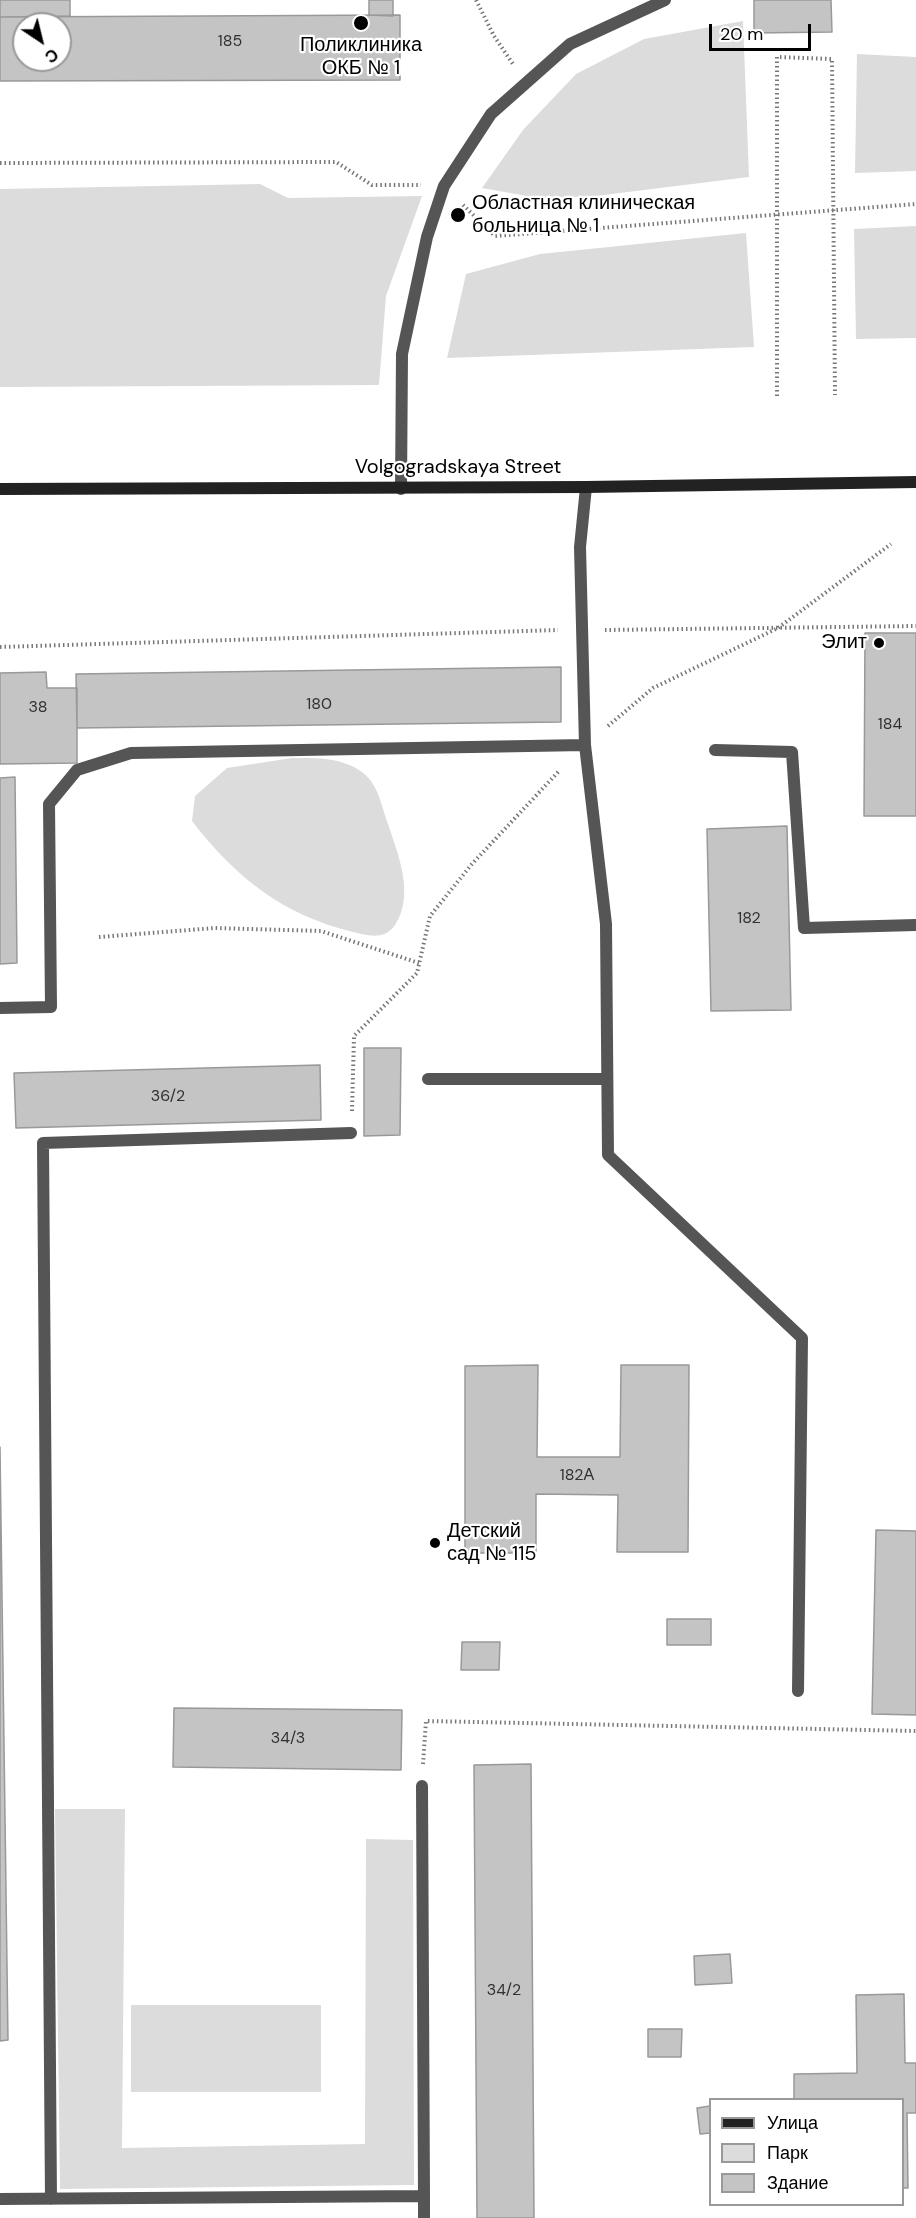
<!DOCTYPE html>
<meta charset="utf-8">
<style>
body{margin:0}
#map{position:relative;width:916px;height:2218px;overflow:hidden;background:#fff;font-family:"DM Sans",sans-serif}
canvas{display:block}
.legend{position:absolute;left:709px;top:2098px;width:195px;height:108px;box-sizing:border-box;background:#fff;border:2px solid #999;margin:0;padding:8px 10px;list-style:none;font-size:18px;color:#000}
.legend li{display:flex;align-items:center;gap:12px;height:30px}
.legend b{width:30px;border:2px solid #999}
.north{position:absolute;left:12px;top:12px;width:60px;height:60px;box-sizing:border-box;background:#fff;border:2px solid #999;border-radius:50%;rotate:145deg;font-size:16px;font-weight:700;line-height:24px;text-align:center;color:#000}
.north::after{content:'';display:block;margin:auto;width:21px;height:27px;background:#000;clip-path:polygon(50% 0,100% 100%,50% 72%,0 100%)}
.scale{position:absolute;left:709px;top:24px;width:102px;height:27px;box-sizing:border-box;border:3px solid #000;border-top:0;padding-left:8px;font-size:18px;line-height:21px;white-space:nowrap;color:#000;-webkit-text-stroke:4px #fff;paint-order:stroke}
</style>
<div id="map">
<canvas width="916" height="2218"></canvas>
<ul class="legend">
<li><b style="height:8px;background:#222"></b>Улица</li>
<li><b style="height:16px;background:#dcdcdc"></b>Парк</li>
<li><b style="height:16px;background:#c4c4c4"></b>Здание</li>
</ul>
<div class="north">С</div>
<div class="scale">20 m</div>
</div>
<script>
const ctx = document.querySelector('canvas').getContext('2d');
ctx.lineJoin = 'round';
function paint(path, color) { ctx.fillStyle = color; ctx.fill(path, 'evenodd'); }
function trace(path, color, width, dash) { ctx.strokeStyle = color; ctx.lineWidth = width; ctx.lineCap = dash ? 'butt' : 'round'; ctx.setLineDash(dash || []); ctx.stroke(path); }
function write(font, color, halo, rows, align = 'center') {
  ctx.font = font + ' "DM Sans",sans-serif'; ctx.lineWidth = 4.5; ctx.setLineDash([]); ctx.textBaseline = 'middle'; ctx.strokeStyle = halo; ctx.fillStyle = color; for (const [text, x, y, turn = 0] of rows) {
    ctx.save(); ctx.translate(x, y); ctx.rotate((+turn || 0) * Math.PI / 180); ctx.textAlign = isNaN(turn) ? turn : align; if (halo) ctx.strokeText(text, 0, 0); ctx.fillText(text, 0, 0); ctx.restore();
  }
}
paint(new Path2D(`
 M743,21L749,177L596,196L538,198L482,188L523,130L576,74L644,39Z
 M857,54L916,57V171L855,173Z
 M260,184L288,198L422,196L386,296L379,385L0,387V189Z
 M916,226V338L856,339L854,229Z
 M746,233L754,347L447,358L466,274L540,254Z
 M292,758C316,758 341,757 362,772C379,785 381,805 388,824C398,854 415,895 395,925C385,940 368,936 353,932C283,915 236,878 192,821L195,796L227,768Z
 M55,1809H125L122,2148L365,2144L366,1839L413,1840L414,2185L60,2189Z
 M131,2005H321V2092H131Z`), '#dcdcdc');
const building = new Path2D(`
 M0,0H70V16L0,17Z
 M369,0H393V16L369,15Z
 M754,0H831L832,32L754,33Z
 M400,15V80L0,81V17ZM24,24H60V60H24Z
 M865,633H916V816H864Z
 M561,667V722L77,728L76,674Z
 M46,672L47,688H77V763L0,764V673Z
 M15,777L17,963L0,964V778Z
 M787,826L791,1010L711,1011L707,829Z
 M364,1048H401L400,1135L364,1136Z
 M320,1065L321,1120L16,1128L14,1073Z
 M538,1365L537,1457H620L621,1365H689L688,1552H617L618,1495L536,1494V1553H465V1366Z
 M0,1447L8,2040L0,2041Z
 M876,1530L916,1531V1715L872,1714Z
 M667,1619H711V1645H667Z
 M462,1642H500L499,1670H461Z
 M174,1708L402,1710L401,1770L173,1767Z
 M531,1764L534,2218H477L474,1765Z
 M730,1954L732,1983L695,1985L694,1956Z
 M904,1994L905,2063H916V2113H907L908,2188H902V2100H794V2074L857,2073L856,1995Z
 M648,2029H682L681,2057H648Z
 M710,2106V2133L700,2134L697,2108Z`);
paint(building, '#c4c4c4');
trace(building, '#999', 1.5);
trace(new Path2D(`
 M476,0L494,36L513,64
 M0,163L336,162L372,185H421
 M463,205L495,236L916,204
 M777,396V57L832,59L835,395
 M605,630L916,626
 M0,647L558,630
 M608,726L653,688L778,628L891,544
 M99,937L215,928L321,931L419,963
 M352,1111L354,1036L417,973L430,916L472,864L560,770
 M423,1764L426,1721L916,1731`), '#777', 4, [1.5, 3]);
trace(new Path2D(`
 M586,487L580,547L585,745L606,924L608,1155L802,1338L798,1691
 M401,489L402,354L427,237L444,186L491,114L570,44L665,0
 M715,750L792,752L804,928L916,925
 M0,1008L51,1007L49,804L77,770L131,753L585,745
 M428,1079H607
 M424,2196V2218
 M0,2199L424,2196L422,1786
 M51,2199L43,1143L351,1133`), '#555', 12);
trace(new Path2D(`
 M0,489L586,487L916,482`), '#222', 12);
for (const [x, y, r, color] of [
 [361,23,8,"#000"],
 [458,215,8,"#000"],
 [879,643,6,"#000"],
 [435,1543,6,"#000"]
]) { const dot = new Path2D(); dot.arc(x, y, r, 0, 2 * Math.PI); ctx.fillStyle = color; ctx.fill(dot); trace(dot, '#fff', 2); }
write('16px', '#313131', null, [
 ["185",230,42],
 ["180",319,705],
 ["38",38,708],
 ["184",890,725],
 ["182",749,919],
 ["36/2",168,1097],
 ["182А",577,1476],
 ["34/3",288,1739],
 ["34/2",504,1991]
]);
write('20px', '#000', '#fff', [
 ["Поликлиника",361,46,"center"],
 ["ОКБ № 1",361,69,"center"],
 ["Областная клиническая",472,204],
 ["больница № 1",472,227],
 ["Элит",867,643,"right"],
 ["Детский",447,1532],
 ["сад № 115",447,1555]
], 'left');
write('20px', '#000', '#fff', [
 ["Volgogradskaya Street",458,468]
]);
</script>
